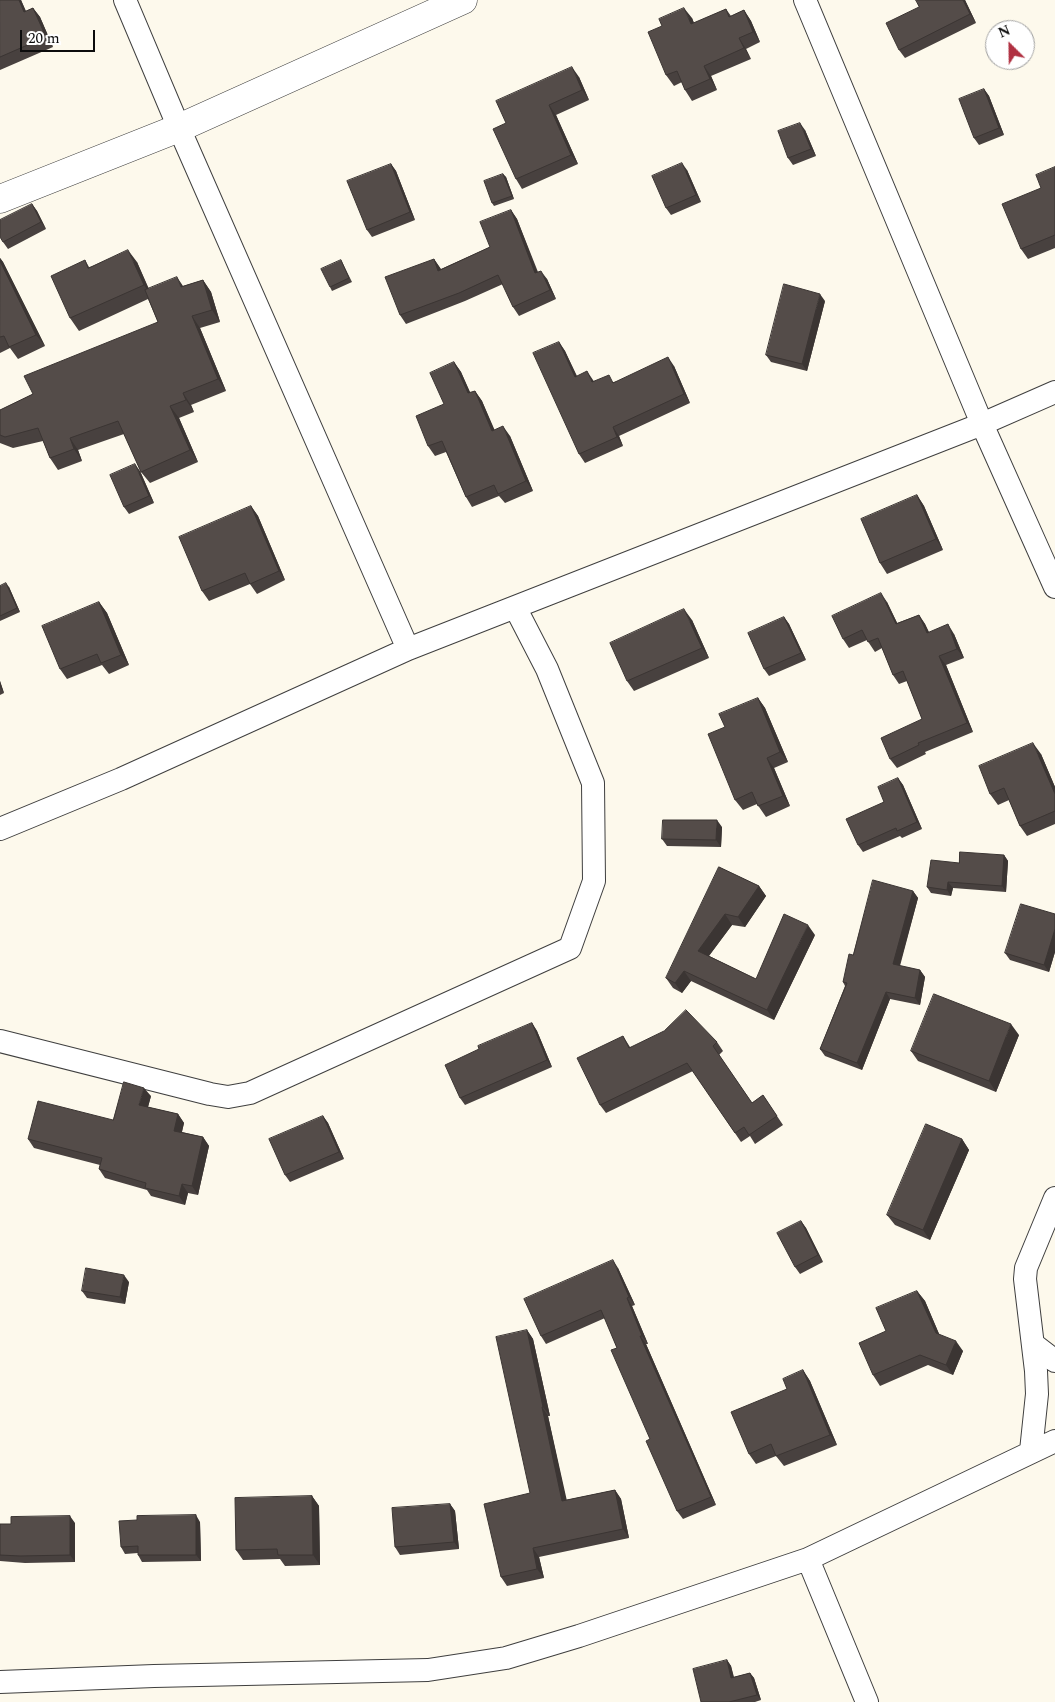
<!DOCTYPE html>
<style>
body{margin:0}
#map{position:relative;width:1055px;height:1702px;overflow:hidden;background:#fdf9ec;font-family:Spectral,serif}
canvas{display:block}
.north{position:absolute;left:985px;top:20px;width:50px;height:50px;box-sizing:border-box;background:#fff;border:1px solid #9e9e9e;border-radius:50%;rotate:337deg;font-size:14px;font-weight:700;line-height:20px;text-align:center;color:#0c0c0c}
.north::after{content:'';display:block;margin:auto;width:18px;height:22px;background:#b03041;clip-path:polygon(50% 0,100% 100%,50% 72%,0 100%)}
.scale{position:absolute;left:20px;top:30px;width:75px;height:22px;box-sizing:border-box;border:2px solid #0c0c0c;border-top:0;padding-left:6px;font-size:15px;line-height:18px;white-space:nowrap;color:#0c0c0c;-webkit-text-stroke:4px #fff;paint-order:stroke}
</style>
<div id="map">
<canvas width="1055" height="1702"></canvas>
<div class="north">N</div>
<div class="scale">20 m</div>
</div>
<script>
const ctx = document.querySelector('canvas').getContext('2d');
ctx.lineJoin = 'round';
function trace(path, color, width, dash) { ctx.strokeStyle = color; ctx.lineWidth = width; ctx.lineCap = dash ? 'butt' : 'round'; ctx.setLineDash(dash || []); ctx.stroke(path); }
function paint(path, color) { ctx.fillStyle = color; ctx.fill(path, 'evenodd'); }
const minor = new Path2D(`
 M125,0L179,128L408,649
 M805,0L982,424L1055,587
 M0,829L121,779L408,649L982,424L1055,392
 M0,1041L210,1094L228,1097L250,1093L570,948L594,881L593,783L547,669L515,607
 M1033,1344L1055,1361
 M1031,1451L1037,1394L1036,1371L1025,1279L1026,1268L1055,1198
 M808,1559L867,1702
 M0,1682L154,1676L428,1670L506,1658L579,1636L808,1559L1055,1441`);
const tertiary = new Path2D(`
 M0,199L179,128L463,0`);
trace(minor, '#3f3f3f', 24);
trace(tertiary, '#3f3f3f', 29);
trace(minor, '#fff', 22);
trace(tertiary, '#fff', 28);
paint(new Path2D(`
 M0,0H21L26,11L33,8L40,17L53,47L0,70Z
 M965,0L976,23L905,58L899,50L919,7Z
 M726,9L731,16L744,10L751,21L760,42L746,49L751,59L711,76L717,90L692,101L685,90L682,82L674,86L666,75L662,26L692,18L694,23Z
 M579,77L589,100L556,115L578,164L522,189L516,179L506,123Z
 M984,89L989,96L1004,135L979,145L974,138Z
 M805,130L816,156L793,165L788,158Z
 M391,164L396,171L415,220L372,237L367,230Z
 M1055,167V248L1028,259L1021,249L1041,188Z
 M687,170L701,202L671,215L666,208Z
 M503,174L506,177L514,199L494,206L492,203Z
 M32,204L37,211L46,229L8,249L3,242Z
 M511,210L517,219L538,272L547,279L556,299L519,316L513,307L503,284L465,301L406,324L400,315L434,259L441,269L490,247Z
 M0,258L3,262L45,346L18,359L10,348L0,353Z
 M85,260L89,267L137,262L149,289L183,286L203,280L211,292L220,322L200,328L226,391L191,405L194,412L179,418L198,462L150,483L141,472L124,434L78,450L82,461L58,470L50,458L43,441L13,448L0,443V410L33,394L158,322L148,299L79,331L70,318Z
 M341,260L352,282L332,291L330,287Z
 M825,301L807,371L771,362L766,355Z
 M559,342L565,351L577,376L594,381L614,382L674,366L690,403L619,436L623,446L585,463L579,454Z
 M454,362L461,372L470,393L475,391L482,401L494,430L510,436L533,491L505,503L499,496L472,507L466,497L446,452L435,456L428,446L444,404Z
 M140,471L154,503L129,514L124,507Z
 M917,495L924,506L943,550L887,574L880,563Z
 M251,506L258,516L285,580L257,594L250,584L209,601L202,591Z
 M0,586L9,587L20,612L0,621Z
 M99,602L107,613L129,665L109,674L102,665L67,679L60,669Z
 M887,602L897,623L919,615L925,624L929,632L954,634L964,658L946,665L973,732L925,752L926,754L897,768L890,759L922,719L907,681L899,684L893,675L882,648L875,652L867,640L849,648L843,639Z
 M784,617L789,624L806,660L769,676L764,669Z
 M692,620L709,658L634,691L627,681Z
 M0,681L4,693L0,695Z
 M758,698L765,708L788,762L774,768L790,806L766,817L757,804L743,810L735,800L725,727Z
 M1041,754L1055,787V824L1027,836L1020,826L1009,800L998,805L990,794Z
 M898,778L903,785L922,829L902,838L900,836L863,852L858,845Z
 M722,827L721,847L667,846L662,839Z
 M1004,855L1008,861L1006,892L953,888L951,896L931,893L927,887L959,863Z
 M719,867L759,886L766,896L745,927L732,925L709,956L756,979L815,935L774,1020L691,981L682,993L673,988L666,978Z
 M913,891L918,898L900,966L920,970L925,977L920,1005L890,999L862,1070L825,1056L820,1049L845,986L843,982L853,955Z
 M1055,914V952L1049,972L1010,960L1005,953Z
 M532,1023L537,1031L552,1067L465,1105L460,1098L479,1049Z
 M1019,1035L996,1092L918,1061L911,1051Z
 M623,1036L630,1047L717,1042L723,1051L719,1055L752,1103L763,1095L783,1125L755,1144L750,1136L741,1142L693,1071L606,1113L600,1105Z
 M151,1096L148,1107L178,1114L184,1123L182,1132L203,1137L209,1146L198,1195L188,1193L185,1205L151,1196L147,1190L105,1178L99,1169L100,1165L34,1148L28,1139L113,1120Z
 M323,1116L328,1123L344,1159L290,1182L285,1175Z
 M962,1139L969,1150L930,1240L895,1225L887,1215Z
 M801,1221L806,1228L823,1262L800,1274L795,1267Z
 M618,1268L635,1305L632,1306L648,1344H646L716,1505L683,1519L677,1511L617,1348L605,1318L546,1344L541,1336Z
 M129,1282L125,1304L87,1298L82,1291Z
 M917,1291L925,1301L939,1334L963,1351L953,1375L928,1365L880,1386L873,1375L886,1331Z
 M527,1330L533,1339L550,1416H548L566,1500L615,1490L621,1499L629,1538L539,1557L544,1578L507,1586L501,1577L530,1493Z
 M803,1370L810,1381L837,1445L784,1466L776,1456L756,1464L749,1454L787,1389Z
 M312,1496L319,1506L320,1565L285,1566L280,1559L243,1560L236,1550Z
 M450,1504L455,1511L459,1549L400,1555L395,1547Z
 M137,1520L200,1522L201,1561L142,1562L138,1555V1553L125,1554L121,1547Z
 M75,1523V1562L25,1563L0,1561V1524H11Z
 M727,1660L731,1666L734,1677L750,1673L754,1678L761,1700L755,1702H701Z`), '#48413f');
paint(new Path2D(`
 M19,0H21L30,22L24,12Z
 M963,0H965L976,23L970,14Z
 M33,8L40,17L53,47L46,37Z
 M684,8L692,18L698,34L691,24Z
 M744,10L751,21L760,42L753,32Z
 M739,38L746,49L751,59L744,48Z
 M704,66L711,76L717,90L710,79Z
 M572,67L579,77L589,100L582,90Z
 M984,89L989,96L1004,135L999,128Z
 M549,105L556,115L578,164L571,155Z
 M800,123L805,130L816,156L811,149Z
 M682,163L687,170L701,202L696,195Z
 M391,164L396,171L415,220L410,212Z
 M503,174L506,177L514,199L512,196Z
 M32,204L37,211L46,229L41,222Z
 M511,210L517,219L541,282L535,273Z
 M128,250L137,262L152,297L144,285Z
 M0,258L3,262L45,346L36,335L0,261Z
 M434,259L440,268L445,279L438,271Z
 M541,271L547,279L556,299L550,290Z
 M177,277L185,289L181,287Z
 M203,280L211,292L220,322L212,310Z
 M820,294L825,301L807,371L802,364Z
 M192,316L200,328L226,391L218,379Z
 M559,342L565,351L581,386L575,377Z
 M668,357L674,366L690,403L684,394Z
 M454,362L461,372L475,403L468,393Z
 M587,371L593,380L598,391L592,382Z
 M475,391L482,401L499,440L492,431Z
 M183,393L191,405L194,412L186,400Z
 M170,406L179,418L198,462L190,450Z
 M503,426L510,436L533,491L526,481Z
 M613,427L619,436L623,446L617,437Z
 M70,438L78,450L82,461L74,449Z
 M135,464L140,471L154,503L149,496Z
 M917,495L924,506L943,550L936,539Z
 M251,506L258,516L285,580L279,571Z
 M6,583L9,587L20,612L17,608Z
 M881,593L887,602L902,633L896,624Z
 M99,602L107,613L129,665L121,655Z
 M684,609L692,620L709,658L702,648Z
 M919,615L925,624L933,642L927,633Z
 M784,617L789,624L806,660L801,653Z
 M948,624L954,634L964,658L957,649Z
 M939,656L946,665L973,732L967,723Z
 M0,681L4,693L0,687Z
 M758,698L765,708L788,762L780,752Z
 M1033,743L1041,754L1055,787V794Z
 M767,758L774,768L790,806L783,796Z
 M898,778L903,785L922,829L917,822Z
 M717,820L722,827L721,847L716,840Z
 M1004,855L1008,861L1006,892L1002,886Z
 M948,882L953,888L951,896L947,890Z
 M759,886L766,896L745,927L738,917Z
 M913,891L918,898L898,971L893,964Z
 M725,914L732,925L705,961L698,951Z
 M808,925L815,935L774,1020L767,1010Z
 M1055,929V952L1049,972L1044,965Z
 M920,970L925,977L920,1005L915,998Z
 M684,971L691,981L682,993L675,983Z
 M886,992L890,999L862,1070L857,1063Z
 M532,1023L537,1031L552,1067L547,1060Z
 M1011,1024L1019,1035L996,1092L989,1081Z
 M144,1088L151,1096L146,1114L139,1105Z
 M178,1114L184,1123L180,1139L174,1131Z
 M323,1116L328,1123L344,1159L339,1152Z
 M203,1137L209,1146L198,1195L192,1186Z
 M962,1139L969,1150L930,1240L923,1230Z
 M182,1184L188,1193L185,1205L179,1196Z
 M801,1221L806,1228L823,1262L818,1255Z
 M613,1260L618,1268L635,1305L629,1297Z
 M124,1275L129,1282L125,1304L120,1297Z
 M917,1291L925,1301L943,1343L936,1333Z
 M627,1298L632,1306L648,1344L642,1336Z
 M527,1330L533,1339L550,1416L543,1407Z
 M640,1336L646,1344L716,1505L711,1497Z
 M956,1341L963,1351L953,1375L946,1365Z
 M803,1370L810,1381L837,1445L830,1435Z
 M542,1407L548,1416L569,1510L562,1501Z
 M615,1490L621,1499L629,1538L623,1529Z
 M312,1496L319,1506L320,1565L313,1555Z
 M450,1504L455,1511L459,1549L454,1542Z
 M196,1515L200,1522L201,1561L196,1555Z
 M70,1516L75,1523V1562L70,1555Z
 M533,1548L539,1557L544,1578L537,1569Z
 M727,1660L731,1666L735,1684L731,1678Z
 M750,1673L754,1678L761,1700L757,1695Z`), '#3b3533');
const building = new Path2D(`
 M0,0H19L24,12L33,8L46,37L0,57Z
 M916,0H963L970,14L899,50L886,23L919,7Z
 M684,8L691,24L726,9L729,17L744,10L753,32L739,38L744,48L704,66L710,79L685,90L677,71L666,75L648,32L662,26L659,19Z
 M572,67L582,90L549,105L571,155L516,179L493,129L506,123L496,101Z
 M984,89L999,128L974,138L959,99Z
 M800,123L811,149L788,158L778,131Z
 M682,163L696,195L666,208L652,176Z
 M391,164L410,212L367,230L347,181Z
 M1055,167V235L1021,249L1002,204L1041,188L1036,175Z
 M503,174L512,196L492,203L484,181Z
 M32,204L41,222L3,242L0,237V220Z
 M511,210L535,273L541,271L550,290L513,307L498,275L459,293L400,315L385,277L434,259L438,271L490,247L480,222Z
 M128,250L144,285L70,318L51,276L85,260L88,268Z
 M341,260L349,278L330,287L321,269Z
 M0,261L36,335L9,347L4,336L0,337Z
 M177,277L181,287L203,280L212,310L192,316L218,379L183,393L186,400L170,406L190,450L141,472L118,421L70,438L74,449L50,458L38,428L5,437L0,435V410L33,394L24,376L158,322L145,290Z
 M784,284L820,294L802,364L766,355Z
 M559,342L575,377L587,371L592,382L609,375L613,383L668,357L684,394L613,427L617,437L579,454L533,353Z
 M454,362L468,393L475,391L492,431L503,426L526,481L498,494L494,485L466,497L442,441L428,446L416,416L444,404L430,373Z
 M135,464L149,496L124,507L110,475Z
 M917,495L936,539L880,563L861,519Z
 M251,506L279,571L250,584L245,573L202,591L179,537Z
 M6,583L17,608L0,616V586Z
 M881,593L896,624L919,615L927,633L948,624L957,649L939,656L967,723L918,743L919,745L890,759L881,738L922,719L903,671L893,675L878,638L868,642L862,630L843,639L832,616Z
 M99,602L121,655L101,663L97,654L60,669L42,626Z
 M684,609L702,648L627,681L610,643Z
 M784,617L801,653L764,669L748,633Z
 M758,698L780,752L767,758L783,796L758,806L752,792L735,800L708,734L725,727L719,714Z
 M1033,743L1055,794V811L1020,826L1004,788L990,794L979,766Z
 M898,778L917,822L897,831L896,828L858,845L846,819L884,802L878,787Z
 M663,820H717L716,840L662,839Z
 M960,852L1004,855L1002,886L948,882L947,890L927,887L931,860L959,863Z
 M719,867L759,886L738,917L725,914L698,951L756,979L784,914L808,925L767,1010L684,971L675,983L666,978Z
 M873,880L913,891L893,964L920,970L915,998L886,992L857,1063L820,1049L847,983L843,982L849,954L853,955Z
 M1021,904L1055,914V929L1044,965L1005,953Z
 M934,994L1011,1024L989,1081L911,1051Z
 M686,1010L717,1042L713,1046L752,1103L763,1095L777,1116L749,1135L744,1127L735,1133L687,1063L600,1105L577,1058L623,1036L629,1048L664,1031Z
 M532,1023L547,1060L460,1098L445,1065L479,1049L478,1046Z
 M124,1082L144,1088L139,1105L178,1114L174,1131L203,1137L192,1186L182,1184L179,1196L145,1188L146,1183L99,1169L102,1158L28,1139L38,1101L113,1120Z
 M323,1116L339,1152L285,1175L269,1139Z
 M926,1124L962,1139L923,1230L887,1215Z
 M801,1221L818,1255L795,1267L777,1233Z
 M613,1260L629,1297L627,1298L642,1336H640L711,1497L677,1511L646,1441L650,1439L611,1350L617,1348L601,1310L541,1336L524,1299Z
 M86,1268L124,1275L120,1297L82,1291Z
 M917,1291L936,1333L956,1341L946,1365L920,1355L873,1375L859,1343L886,1331L876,1308Z
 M527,1330L543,1407H542L562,1501L615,1490L623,1529L533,1548L537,1569L501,1577L484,1504L530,1493L496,1337Z
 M803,1370L830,1435L776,1456L771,1444L749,1454L731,1412L787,1389L783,1379Z
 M312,1496L313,1555H278L277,1549L236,1550L235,1498Z
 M450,1504L454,1542L395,1547L392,1508Z
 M196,1515V1555H138V1546L121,1547L119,1521L137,1520V1516Z
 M70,1516V1555L20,1556L0,1555V1524H11V1517Z
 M727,1660L731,1678L750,1673L757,1695L729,1702H701L693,1669Z`);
paint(building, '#544c49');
trace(building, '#3b3533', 1);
</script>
